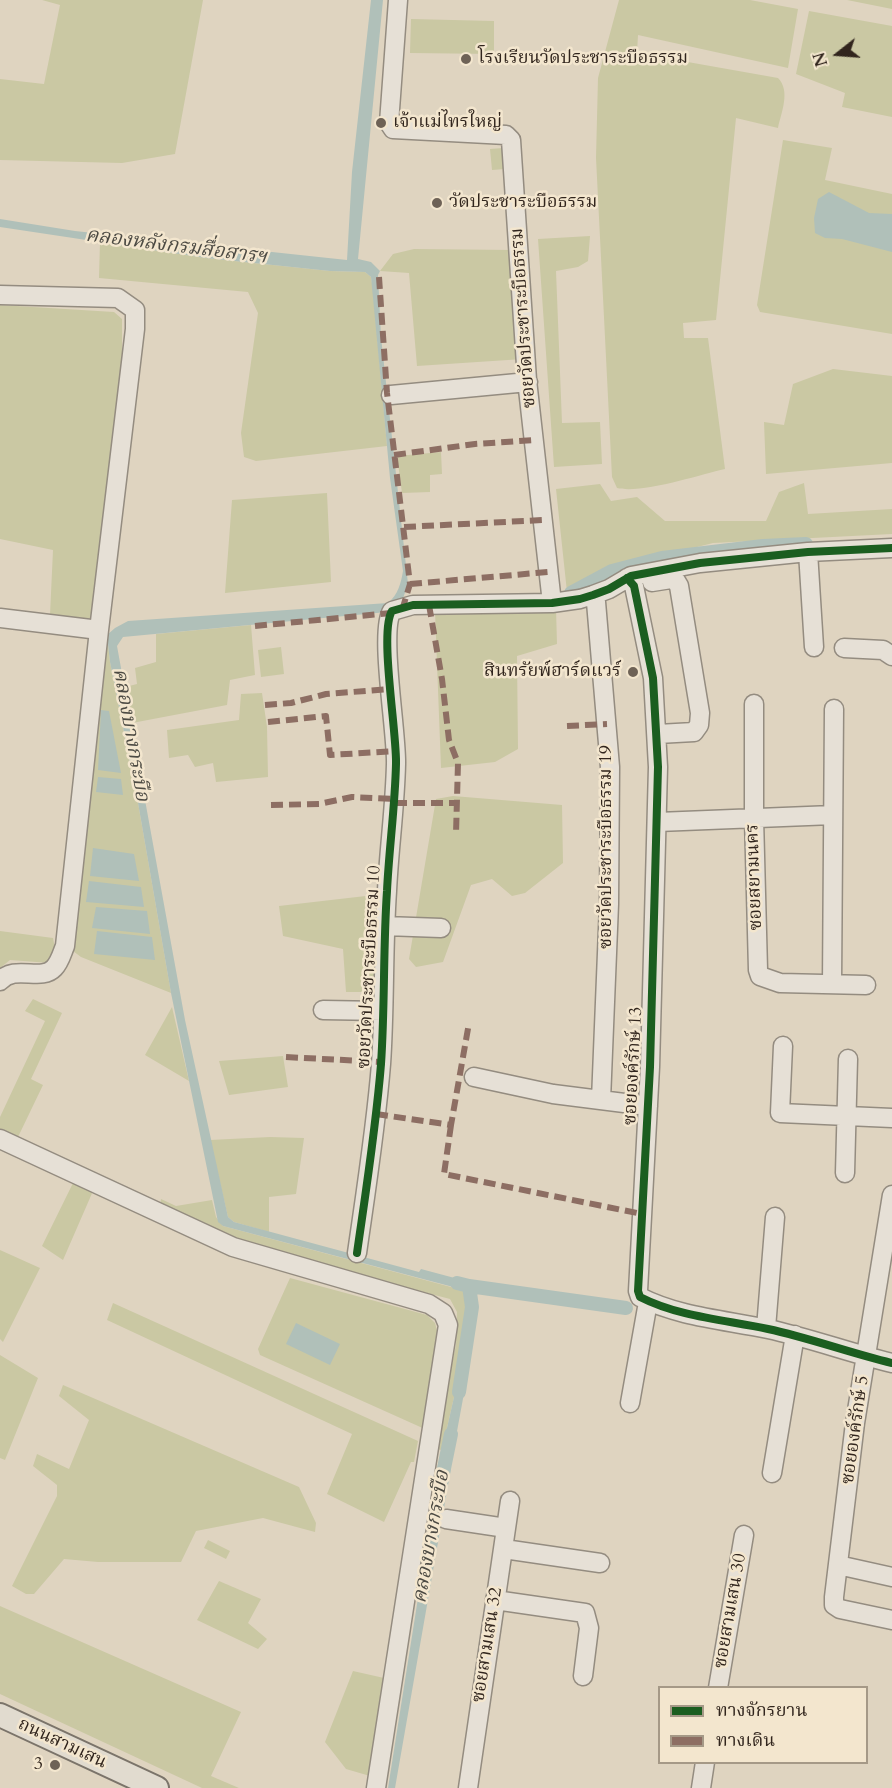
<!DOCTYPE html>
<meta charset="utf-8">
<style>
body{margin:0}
#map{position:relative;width:892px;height:1788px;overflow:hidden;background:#dfd4c0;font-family:Cardo,"Noto Serif Thai",serif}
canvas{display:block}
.legend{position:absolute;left:658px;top:1686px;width:210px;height:78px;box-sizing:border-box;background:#f3e6ce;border:2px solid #a59987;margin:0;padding:8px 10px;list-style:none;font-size:18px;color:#31251d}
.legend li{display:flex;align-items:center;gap:12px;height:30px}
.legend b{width:30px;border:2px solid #a59987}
.north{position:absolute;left:808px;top:24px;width:60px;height:60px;-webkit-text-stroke:4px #f3e6ce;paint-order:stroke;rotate:253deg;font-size:16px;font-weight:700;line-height:24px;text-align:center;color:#31251d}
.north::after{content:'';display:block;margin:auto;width:21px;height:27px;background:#31251d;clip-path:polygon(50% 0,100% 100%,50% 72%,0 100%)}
</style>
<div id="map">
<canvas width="892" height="1788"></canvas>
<ul class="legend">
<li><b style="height:8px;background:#1b5e20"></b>ทางจักรยาน</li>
<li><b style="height:8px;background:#8d6e63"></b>ทางเดิน</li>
</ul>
<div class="north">N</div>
</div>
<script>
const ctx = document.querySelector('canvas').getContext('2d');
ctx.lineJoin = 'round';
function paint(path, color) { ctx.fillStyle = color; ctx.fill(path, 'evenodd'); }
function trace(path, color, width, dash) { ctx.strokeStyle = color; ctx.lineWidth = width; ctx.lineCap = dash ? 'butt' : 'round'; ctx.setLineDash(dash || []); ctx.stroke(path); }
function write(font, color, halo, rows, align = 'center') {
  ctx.font = font + ' Cardo,"Noto Serif Thai",serif'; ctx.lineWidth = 5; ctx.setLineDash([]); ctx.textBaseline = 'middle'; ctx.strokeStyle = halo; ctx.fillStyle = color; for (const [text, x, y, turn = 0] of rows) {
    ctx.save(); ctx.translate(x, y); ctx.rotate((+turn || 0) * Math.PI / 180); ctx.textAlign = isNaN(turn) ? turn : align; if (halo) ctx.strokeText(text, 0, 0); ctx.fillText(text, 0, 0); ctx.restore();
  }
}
paint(new Path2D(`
 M42,0H203L175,154L122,163L0,160V79L44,84L60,5Z
 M619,0H750L798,9L788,68L638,35L637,53L778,78C791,91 781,113 778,128L736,118L716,320L683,323L684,338H708L725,469C699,475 641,494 617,488L612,477L596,158L598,78Z
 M847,0H892V9Z
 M809,11L892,26V117L842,107L845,93L796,74Z
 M411,19L494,21V54L410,53Z
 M783,140L832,148L825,180L892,194V334L760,312L757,305Z
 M503,148L505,169L492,170L490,149Z
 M590,236L588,261L578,267L556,271L562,423L600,422L602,464L554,467L538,239Z
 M100,242L206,258L330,271L365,272L371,277L373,290L387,446L256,461L244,457L241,433L258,313L248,292L99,278Z
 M414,249L514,250L523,359L417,366L409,273L380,271L393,254Z
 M0,305L114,312L122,319V354L92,619L50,615L53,550L0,539Z
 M833,369L892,376V463L766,474L764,422L784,425L793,384Z
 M441,452L442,474L430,475V492L402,493L397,456Z
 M804,483L808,514L892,509V534L713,543L594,573L567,592L556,489L600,484L611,501L637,497L665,521H766L779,492Z
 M327,493L331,582L225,593L232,500Z
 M556,608L557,644L517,656L518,749L495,762L441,768L435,611Z
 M251,625L255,675L230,680L227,705L132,723L125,687L137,684L135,668L156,662V634Z
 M107,635L110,662L137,797L171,993L81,957L73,951L99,682Z
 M281,647L284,674L261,677L258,650Z
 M262,693L267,727L268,777L216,782L213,763L195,767L188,755L169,758L167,730L239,720L241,694Z
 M453,796L562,805L563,863L525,893L512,896L492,879L471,885L443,962L416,967L409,959L436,799Z
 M383,894L381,992H346L343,949L283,936L279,906Z
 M0,931L53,938L55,949L50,963L10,960L0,968Z
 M33,999L62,1013L31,1079L43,1085L18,1137L0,1130V1117L45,1021L25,1011Z
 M172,1007L189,1081L145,1055Z
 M283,1056L288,1087L229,1095L219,1061Z
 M270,1137L304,1138L296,1194L269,1197V1232L234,1222L228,1217L210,1140Z
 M74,1181L93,1191L63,1260L42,1246Z
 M161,1199L176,1206L212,1200L216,1217L223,1226L466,1291L470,1305L459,1375L442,1450L434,1449L456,1345L457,1312L450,1299L244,1245L160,1206Z
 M0,1250L40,1268L3,1342L0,1339Z
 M290,1278L427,1315L435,1323L439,1338L427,1430L260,1355L258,1349Z
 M113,1303L418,1441L414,1462H411L384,1522L327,1494L352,1434L107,1320Z
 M0,1355L38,1378L5,1460L0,1458Z
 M63,1385L299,1487L316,1523L315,1532L263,1518L196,1531L181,1562H98L64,1559L34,1594H26L12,1586L57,1496V1485L33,1466L37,1454L69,1469L89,1420L59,1396Z
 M208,1540L230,1551L226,1559L204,1548Z
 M219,1581L261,1599L248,1623L267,1639L258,1649L197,1620Z
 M0,1606L241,1712L211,1776L239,1788H202L0,1694Z
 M353,1671L384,1678L370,1776L346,1769L325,1742Z`), '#cac8a3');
paint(new Path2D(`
 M371,0H383L358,259L371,262L380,271L378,275L381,337L408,584L401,604L387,612L123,637L117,646L185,1020L228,1217L234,1222L419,1272L421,1269L477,1284L472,1292L223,1226L218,1222L171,993L137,797L110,662L107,635L115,628L128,621L388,603C398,595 401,583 403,571L390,478L371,277L365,272L330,271L206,258L0,227V219L75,231L347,260L352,172Z
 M829,192L869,213L892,214V252L842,239L825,238L815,233L814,218L818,199Z
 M101,710L109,711L121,773L98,770Z
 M98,777L121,779L123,795L96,792Z
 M93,848L134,854L139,881L90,876Z
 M89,881L141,887L144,907L86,902Z
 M96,907L147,911L150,934L92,928Z
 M97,931L152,937L155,960L94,954Z
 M296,1323L340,1344L330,1365L286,1344Z
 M459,1375L467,1377L453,1453L442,1450Z
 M439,1465L451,1468L395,1788H388Z`), '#b0c0b9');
trace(new Path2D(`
 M571,593L612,571L662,558L763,546L806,544
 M457,1283L469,1286L472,1307L459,1392
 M469,1286L626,1308
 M441,1483L451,1434`), '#b0c0b9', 14);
const minor = new Path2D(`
 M398,0L389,123L393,129L506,135L511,140L527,380L552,603
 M0,295L118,298L135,310V329L99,630L65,946C62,953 60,962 54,968C41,982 15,964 0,981
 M391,395L528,382
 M808,552L814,647
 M627,578L634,586L653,678L658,767L650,1067L638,1291L640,1297C679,1317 726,1320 768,1329C810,1338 850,1353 892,1363
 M652,582L671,579L676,581L679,586L700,713L699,725L694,732L658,734
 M593,595L596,602L610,767L609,904L601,1100
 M0,618L99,630
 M844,648L883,650L892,656
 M754,704V818L758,970L760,976L780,983L866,985
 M658,822L833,815
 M385,926L441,928
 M832,984L834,709
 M323,1010L383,1011
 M783,1046L780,1113L892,1118
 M474,1077L553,1094L648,1106
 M0,1139L233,1247L429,1304L443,1313L448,1325L376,1788
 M845,1173L848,1059
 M892,1195L855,1423L834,1597V1605L840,1609L892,1620
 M357,1253C366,1190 376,1127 381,1064C385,1006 383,948 387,891C389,849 395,807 396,764C397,733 379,631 392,611L413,605L552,603L580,599L593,595L609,589L631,576L700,563L808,552L892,548
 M766,1328L775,1217
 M630,1403L648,1302
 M772,1473L795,1335
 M446,1519L506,1528
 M504,1549L600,1563
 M838,1565L892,1577
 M495,1600L585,1613L589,1628L583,1676
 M718,1688L744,1535
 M468,1788L510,1501
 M701,1788L705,1762`);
const major = new Path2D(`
 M0,1715L157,1788`);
trace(minor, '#948c80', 21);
trace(major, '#7b746a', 26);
trace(minor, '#e6e0d6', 18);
trace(major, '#e1dbcf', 22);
trace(new Path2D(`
 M379,277L387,393L410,584L403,607
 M394,455L475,444L535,440
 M404,527L544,520
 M410,584L548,572
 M429,605L442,679L449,740L458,763L456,834
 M255,626L391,613
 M265,705L291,703L326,694L391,689
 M268,722L326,716L330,755L396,751
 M567,726L607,724
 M395,803H456
 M271,805L319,804L352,797L395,799
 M286,1057L381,1062
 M376,1114L451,1125L469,1023
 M451,1125L444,1174L642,1214`), '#8d6e63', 6, [12, 6]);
trace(new Path2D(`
 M627,578L634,586L653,678L658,767L650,1067L638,1291L640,1297C679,1317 726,1320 768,1329C810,1338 850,1353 892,1363
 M357,1253C366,1190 376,1127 381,1064C385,1006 383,948 387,891C389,849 395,807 396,764C397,733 379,631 392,611L413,605L552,603L580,599L593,595L609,589L631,576L700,563L808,552L892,548`), '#1b5e20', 8);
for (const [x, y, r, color] of [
 [466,59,6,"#6e6256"],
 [381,123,6,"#6e6256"],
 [437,203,6,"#6e6256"],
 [633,672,6,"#6e6256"],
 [55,1765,6,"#6e6256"]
]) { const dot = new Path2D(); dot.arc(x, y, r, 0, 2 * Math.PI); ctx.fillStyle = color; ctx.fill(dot); trace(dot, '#f3e6ce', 2); }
write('18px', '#31251d', '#f3e6ce', [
 ["โรงเรียนวัดประชาระบือธรรม",478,59],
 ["เจ้าแม่ไทรใหญ่",393,123],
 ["วัดประชาระบือธรรม",449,203],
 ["สินทรัยพ์ฮาร์ดแวร์",621,672,"right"],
 ["3",43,1765,"right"]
], 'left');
write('18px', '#31251d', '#f3e6ce', [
 ["ซอยวัดประชาระบือธรรม",524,318,-94],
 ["ซอยวัดประชาระบือธรรม 19",607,847,-90],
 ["ซอยสยามนคร",755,877,-92],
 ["ซอยวัดประชาระบือธรรม 10",370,967,-87],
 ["ซอยองค์รักษ์ 13",634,1066,-87],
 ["ซอยองค์รักษ์ 5",856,1430,-82],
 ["ซอยสามเสน 30",731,1611,-80],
 ["ซอยสามเสน 32",488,1645,-81],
 ["ถนนสามเสน",62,1744,25]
]);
write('italic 20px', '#4c4a43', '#f3e6ce', [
 ["คลองหลังกรมสื่อสารฯ",176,247,7],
 ["คลองบางกระบือ",130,735,80],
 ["คลองบางกระบือ",432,1537,-80]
]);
</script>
